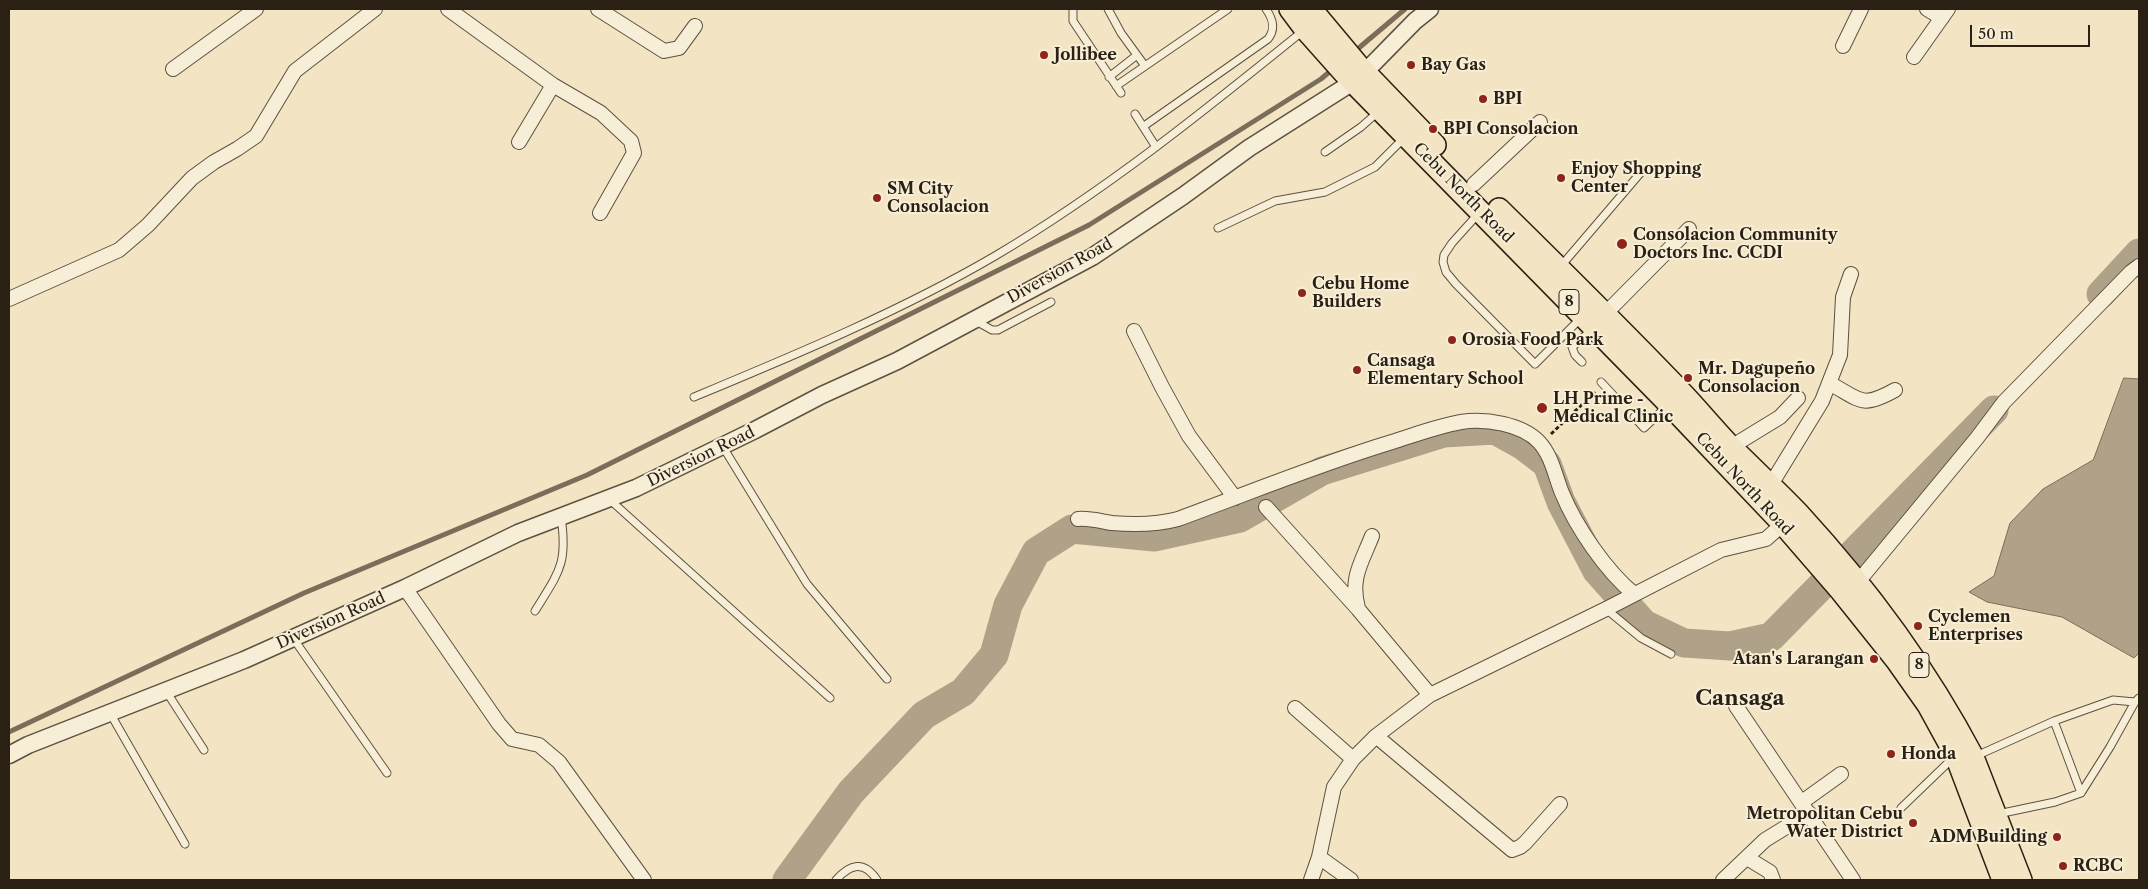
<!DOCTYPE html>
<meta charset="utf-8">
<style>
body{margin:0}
#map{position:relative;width:2148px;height:889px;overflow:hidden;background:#f3e5c3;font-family:"Libre Caslon Text",serif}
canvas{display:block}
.frame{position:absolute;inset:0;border:10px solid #2b2014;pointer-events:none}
.scale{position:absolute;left:1970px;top:25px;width:120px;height:22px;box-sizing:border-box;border:2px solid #2b2014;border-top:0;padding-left:6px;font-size:15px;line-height:18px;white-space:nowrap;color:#2b2014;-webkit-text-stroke:4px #f7eed8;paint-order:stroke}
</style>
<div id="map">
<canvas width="2148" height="889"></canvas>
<div class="frame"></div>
<div class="scale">50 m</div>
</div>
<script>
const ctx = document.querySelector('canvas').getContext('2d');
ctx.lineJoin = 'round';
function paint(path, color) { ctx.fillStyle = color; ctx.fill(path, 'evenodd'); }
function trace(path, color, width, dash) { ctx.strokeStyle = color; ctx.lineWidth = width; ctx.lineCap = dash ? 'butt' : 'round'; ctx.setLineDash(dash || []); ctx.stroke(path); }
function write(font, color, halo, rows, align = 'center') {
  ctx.font = font + ' "Libre Caslon Text",serif'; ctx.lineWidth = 4; ctx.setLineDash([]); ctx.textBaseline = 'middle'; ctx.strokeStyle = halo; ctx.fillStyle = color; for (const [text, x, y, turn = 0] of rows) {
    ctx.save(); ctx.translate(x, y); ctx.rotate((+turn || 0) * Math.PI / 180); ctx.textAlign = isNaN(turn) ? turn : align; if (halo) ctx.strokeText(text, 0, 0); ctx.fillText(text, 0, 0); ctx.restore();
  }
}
const water = new Path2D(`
 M2124,378L2139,379V653L2134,658L2062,617L1987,602L1969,592L1994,576L2010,523L2043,489L2093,460Z`);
paint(water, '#afa288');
trace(water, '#7a6e5a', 1);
trace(new Path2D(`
 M1354,52L1405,9
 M9,732L304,593L587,475L1089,225L1321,79L1334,68`), '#7a6e5a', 5);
trace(new Path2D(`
 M2101,294L2139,253
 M787,880L851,792L924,715L963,692L994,655L1008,605L1036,552L1072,529L1154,537L1240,518L1322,471L1444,433L1495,430L1522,445L1547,464L1561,502L1597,571L1644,624L1684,643L1730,646L1771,637L1994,410`), '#afa288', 29);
const service = new Path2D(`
 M1073,9V21L1121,93
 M1108,9L1121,33L1145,66
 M1109,77L1137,55
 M1116,86L1228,9
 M1135,114L1156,147
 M1144,126L1268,39C1276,29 1273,19 1266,9
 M1325,152L1361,127L1378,112
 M1479,213L1452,243L1444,255L1443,262L1446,272L1456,284L1535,364L1582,317
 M1218,228L1275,201L1325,192L1375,167L1405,137
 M1561,266L1643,170
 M976,321L992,330H998L1051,302
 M1582,362L1575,355L1572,347L1592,330
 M1601,382L1615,397
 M694,397C795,355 901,311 995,256C1105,191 1204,111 1303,31
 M1634,417L1644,428L1667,406
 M723,447L807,584L887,679
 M609,499L830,698
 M1606,609L1641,638L1671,654
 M535,611C559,572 568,564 561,517
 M293,638L387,773
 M166,691L204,750
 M110,713L185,844
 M2054,721L2113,700L2135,702
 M1976,756L2054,721L2081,793
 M1901,808L1953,758
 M1998,814L2055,802L2081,793L2110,747L2135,702L2139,698
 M836,880C850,864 864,860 877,880`);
const minor = new Path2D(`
 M448,9L553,85L601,113L631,141L634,153L600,213
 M598,9L664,51L679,48L695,26
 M1927,9L1942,18
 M1843,46L1861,9
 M1914,57L1948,9
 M173,69L256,9
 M519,142L553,85
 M1474,184L1540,122
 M9,299L119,250L148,225L192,178L214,162L237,149L256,136L295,71L375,9
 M1604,315L1689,229
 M1134,331L1162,387L1189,436L1235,498
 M1829,383C1861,400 1861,409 1895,390
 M1731,447L1780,417L1798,398
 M1770,486L1822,401L1840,355L1843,297L1851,274
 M1266,507L1358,609L1430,695
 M1078,519C1089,518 1100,521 1112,523C1135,525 1156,525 1178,519C1249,493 1319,464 1392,442C1414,435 1438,426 1461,422C1485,418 1522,424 1539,442C1552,456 1555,476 1562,493C1576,527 1606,571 1634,594
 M1857,583L1977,438L2004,402L2131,272L2139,266
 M405,588L499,724L512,739L539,745L559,762L644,880
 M1358,608C1350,578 1361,564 1372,536
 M1736,706L1853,880
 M1295,708L1353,759
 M1376,736L1512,850L1520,847L1525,843L1560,804
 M1802,802L1841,774
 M1319,857L1351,880
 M1747,858L1770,872L1773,880
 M1311,880L1319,857L1334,787L1353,759L1376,736L1430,695L1606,609L1721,550L1766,539L1783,524
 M1723,880L1765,840L1809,813`);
const tertiary = new Path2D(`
 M1365,72L1415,21L1430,9
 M9,755L28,745L244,660L405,588L518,533L636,488L755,430L822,395L897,361L1092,257L1183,196L1249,148L1353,82`);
const primary = new Path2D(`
 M1290,9L1305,29L1346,75L1669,404L1783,524L1841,591L1897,661L1928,705L1956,756L2003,880
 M1311,9L1357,64L1435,145
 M1499,209C1561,270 1623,331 1683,394C1699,411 1714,429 1731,447C1753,469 1776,490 1798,513C1866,587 1926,668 1973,757L2021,880`);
trace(service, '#5d5140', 9);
trace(minor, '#5d5140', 16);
trace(tertiary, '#5d5140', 19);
trace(primary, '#2b2014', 24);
trace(new Path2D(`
 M1551,434L1595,392`), '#2b2014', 3, [4, 2.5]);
trace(service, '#f7eed8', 7);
trace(minor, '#f7eed8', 14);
trace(tertiary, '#f7eed8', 16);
trace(primary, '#f3e5c3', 21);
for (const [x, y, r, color] of [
 [1044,55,5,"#8f2418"],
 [1411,65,5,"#8f2418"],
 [1483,99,5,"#8f2418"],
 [1433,129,5,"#8f2418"],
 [1561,178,5,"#8f2418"],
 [877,198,5,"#8f2418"],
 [1622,244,6,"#8f2418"],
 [1302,293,5,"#8f2418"],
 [1452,340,5,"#8f2418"],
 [1357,370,5,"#8f2418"],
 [1688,378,5,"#8f2418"],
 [1542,408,6,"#8f2418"],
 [1918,626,5,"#8f2418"],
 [1874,659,5,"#8f2418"],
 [1891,754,5,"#8f2418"],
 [1913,823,5,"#8f2418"],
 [2057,837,5,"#8f2418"],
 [2063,866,5,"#8f2418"]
]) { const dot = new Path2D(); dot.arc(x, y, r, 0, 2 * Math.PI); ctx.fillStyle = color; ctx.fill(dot); trace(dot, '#f7eed8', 2); }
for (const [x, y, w] of [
 [1569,302,20],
 [1919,665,20]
]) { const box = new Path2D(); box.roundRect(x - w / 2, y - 12.5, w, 25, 4); ctx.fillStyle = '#f7eed8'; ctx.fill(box); trace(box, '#2b2014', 1); }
write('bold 15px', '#2b2014', null, [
 ["8",1569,302],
 ["8",1919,665]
]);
write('bold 16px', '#2b2014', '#f7eed8', [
 ["Jollibee",1054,55],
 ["Bay Gas",1421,65],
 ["BPI",1493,99],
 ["BPI Consolacion",1443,129],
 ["Enjoy Shopping",1571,169],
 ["Center",1571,187],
 ["SM City",887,189],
 ["Consolacion",887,207],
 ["Consolacion Community",1633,235],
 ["Doctors Inc. CCDI",1633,253],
 ["Cebu Home",1312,284],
 ["Builders",1312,302],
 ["Orosia Food Park",1462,340],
 ["Cansaga",1367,361],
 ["Elementary School",1367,379],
 ["Mr. Dagupeño",1698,369],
 ["Consolacion",1698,387],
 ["LH Prime -",1553,399],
 ["Medical Clinic",1553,417],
 ["Cyclemen",1928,617],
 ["Enterprises",1928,635],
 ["Atan's Larangan",1864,659,"right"],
 ["Honda",1901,754],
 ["Metropolitan Cebu",1903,814,"right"],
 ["Water District",1903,832,"right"],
 ["ADM Building",2047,837,"right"],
 ["RCBC",2073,866]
], 'left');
write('16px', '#2b2014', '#f7eed8', [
 ["Cebu North Road",1463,193,45],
 ["Diversion Road",1060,271,-29],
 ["Diversion Road",701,457,-26],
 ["Cebu North Road",1744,484,47],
 ["Diversion Road",331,621,-24]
]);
write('bold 21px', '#2b2014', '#f7eed8', [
 ["Cansaga",1740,699]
]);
</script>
